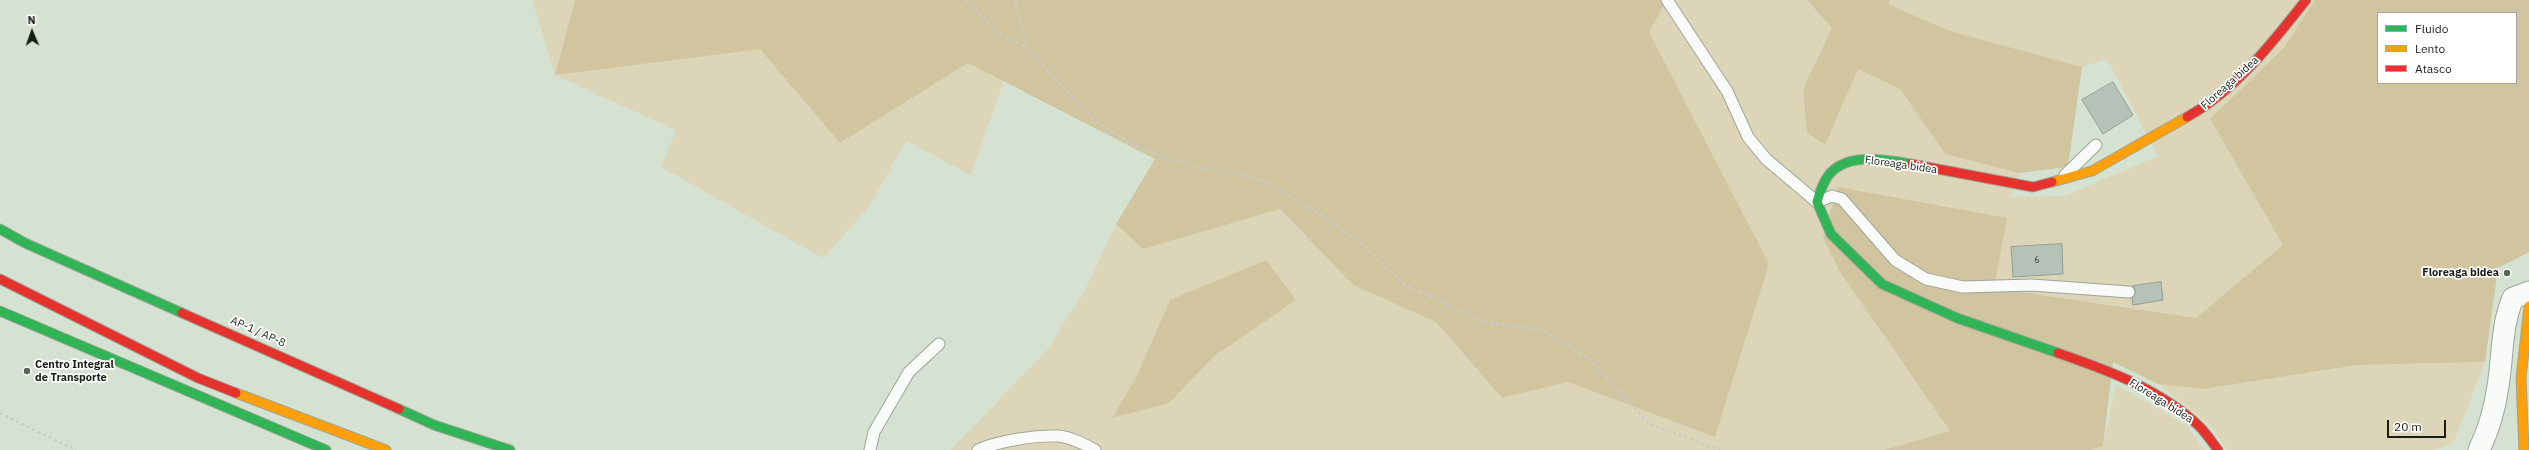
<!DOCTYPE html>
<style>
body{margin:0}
#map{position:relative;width:2529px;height:450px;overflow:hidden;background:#d6e2d1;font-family:"IBM Plex Sans",sans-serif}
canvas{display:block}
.legend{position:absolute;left:2377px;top:12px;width:140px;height:72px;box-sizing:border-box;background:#fff;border:1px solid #a2a5a1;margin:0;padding:5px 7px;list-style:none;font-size:12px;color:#161e14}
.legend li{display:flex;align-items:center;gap:8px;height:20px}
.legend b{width:20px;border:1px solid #a2a5a1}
.north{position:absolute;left:12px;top:12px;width:40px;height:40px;-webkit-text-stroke:3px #fff;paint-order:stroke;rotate:358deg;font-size:11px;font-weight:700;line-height:16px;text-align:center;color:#161e14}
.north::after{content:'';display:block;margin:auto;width:14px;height:18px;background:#161e14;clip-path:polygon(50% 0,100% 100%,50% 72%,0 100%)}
.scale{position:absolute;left:2387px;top:420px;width:59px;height:18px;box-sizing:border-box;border:2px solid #161e14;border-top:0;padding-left:5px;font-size:12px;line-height:14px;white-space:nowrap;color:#161e14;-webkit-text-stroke:3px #fff;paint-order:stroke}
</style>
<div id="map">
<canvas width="2529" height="450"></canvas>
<ul class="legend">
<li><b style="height:5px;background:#30b455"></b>Fluido</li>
<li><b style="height:5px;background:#ff9f0a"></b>Lento</li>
<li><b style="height:5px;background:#e5322d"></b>Atasco</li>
</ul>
<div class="north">N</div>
<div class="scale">20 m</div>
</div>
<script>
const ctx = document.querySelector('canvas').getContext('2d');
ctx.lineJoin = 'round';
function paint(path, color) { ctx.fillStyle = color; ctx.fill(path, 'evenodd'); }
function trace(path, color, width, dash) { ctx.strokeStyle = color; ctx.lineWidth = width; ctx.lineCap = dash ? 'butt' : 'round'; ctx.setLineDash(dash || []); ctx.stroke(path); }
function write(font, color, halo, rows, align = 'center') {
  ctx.font = font + ' "IBM Plex Sans",sans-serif'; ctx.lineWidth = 3.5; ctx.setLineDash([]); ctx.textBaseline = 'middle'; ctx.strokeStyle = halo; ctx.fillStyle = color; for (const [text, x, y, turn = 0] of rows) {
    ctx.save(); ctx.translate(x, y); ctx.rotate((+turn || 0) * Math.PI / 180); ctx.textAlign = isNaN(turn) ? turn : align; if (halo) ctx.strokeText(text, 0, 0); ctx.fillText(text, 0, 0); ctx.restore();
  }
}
paint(new Path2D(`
 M532,0H575L555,75L760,48L840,143L968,63L1004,81L971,175L906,141L869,207L823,258L661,167L676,130L555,75Z
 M1667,0H1807L1832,28L1803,89L1807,133L1825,145L1858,68L1900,89L1945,154L2019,173L2011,197L2065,196L2158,156L2107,59L2082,67L1950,31L1888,4L1890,0H2315L2283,49L2210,119L2283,245L2196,318L1994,288L1824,237L1840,272L1950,431L1884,450H951L1047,350L1085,290L1116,224L1143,249L1280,209L1353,285L1436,322L1502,398L1568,382L1735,444L1715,437L1769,264L1649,32Z
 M2485,362L2454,442L2435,450H2227L2209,424L2158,384L2203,389L2357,365Z
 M2116,385L2185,424L2205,450H2090L2103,446Z`), '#ddd5b7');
paint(new Path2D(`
 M575,0H1667L1649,32L1769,264L1715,437L1568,382L1502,398L1436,322L1353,285L1280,209L1143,249L1116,224L1155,159L968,63L840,143L760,49L555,75Z
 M1807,0H1890L1888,4L1950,31L2082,67L2068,167L2019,173L1945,154L1900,89L1858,69L1825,145L1807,133L1803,89L1832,28Z
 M2315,0H2529V252L2498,268L2485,362L2357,365L2203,389L2158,384L2113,362L2103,446L2090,450H1884L1950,431L1840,272L1823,237L1838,187L2007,218L1994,288L2196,318L2283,245L2210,119L2283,49ZM2378,13H2516V83H2378Z
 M1266,260L1296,300L1214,356L1169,403L1112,418L1137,376L1170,300Z`), '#d0c59f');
const building = new Path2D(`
 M2113,82L2133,115L2103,134L2082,100Z
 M2062,244L2063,274L2013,277L2011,247Z
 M2161,282L2163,300L2133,305L2132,298L2136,292L2133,286Z`);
paint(building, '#b5c2b7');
trace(building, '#939f94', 1);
const lane = new Path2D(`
 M1667,0L1727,91L1748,137L1766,159L1817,202L1832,196L1842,199L1895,260L1926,279L1963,287L2032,285L2129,292
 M2065,175L2096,145
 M870,450L874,432L909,372L939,344
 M978,450C998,441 1036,435 1058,436C1071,437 1084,444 1095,450`);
const street = new Path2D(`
 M2479,450C2489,429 2495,408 2498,386C2503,356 2501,326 2513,298L2529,292`);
const fast = new Path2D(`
 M1911,164C1884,159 1840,151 1825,181C1821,188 1819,195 1817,202L1831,234L1882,284L1957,318L2058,353
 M0,229L25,243L182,313
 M0,311L326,450
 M399,409L434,425L510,450`);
const slow = new Path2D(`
 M2052,182L2092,171L2187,117
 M236,393L386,450
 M2524,450L2521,378L2529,306`);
const jam = new Path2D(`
 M2187,117C2236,90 2272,43 2306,0
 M1911,164L2033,187L2052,182
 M0,279L198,378L236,393
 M182,313L399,409
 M2058,353C2107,370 2160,389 2199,426C2206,433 2212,442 2218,450`);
trace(lane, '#9ca598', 13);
trace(street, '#9ca598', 23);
trace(fast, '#9ca598', 11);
trace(slow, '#9ca598', 11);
trace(jam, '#9ca598', 11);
trace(new Path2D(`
 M966,0L997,32L1027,48
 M1015,0L1027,48L1092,119L1129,142L1164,157L1198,168L1240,174L1268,183L1325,217L1361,243L1403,284L1484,322L1542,330L1589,358L1649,424L1720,450
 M0,413L76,450`), '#c8ccc7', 2.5, [3, 3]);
trace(lane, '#f9fbf8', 11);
trace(street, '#f9fbf8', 21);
trace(fast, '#30b455', 9);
trace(slow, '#ff9f0a', 9);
trace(jam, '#e5322d', 9);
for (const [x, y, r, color] of [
 [2507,273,4,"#596356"],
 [27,371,4,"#596356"]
]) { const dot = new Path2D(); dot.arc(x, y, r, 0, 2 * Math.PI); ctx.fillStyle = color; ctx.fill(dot); trace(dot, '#fff', 1.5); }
write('9px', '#3e473d', null, [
 ["6",2037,260]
]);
write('11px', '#161e14', '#fff', [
 ["Floreaga bidea",2230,83,-42],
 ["Floreaga bidea",1901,165,8],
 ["AP-1 / AP-8",258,332,24],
 ["Floreaga bidea",2161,401,32]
]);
write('bold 11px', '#161e14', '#fff', [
 ["Floreaga bidea",2499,273],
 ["Centro Integral",35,365,"left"],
 ["de Transporte",35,378,"left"]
], 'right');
</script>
